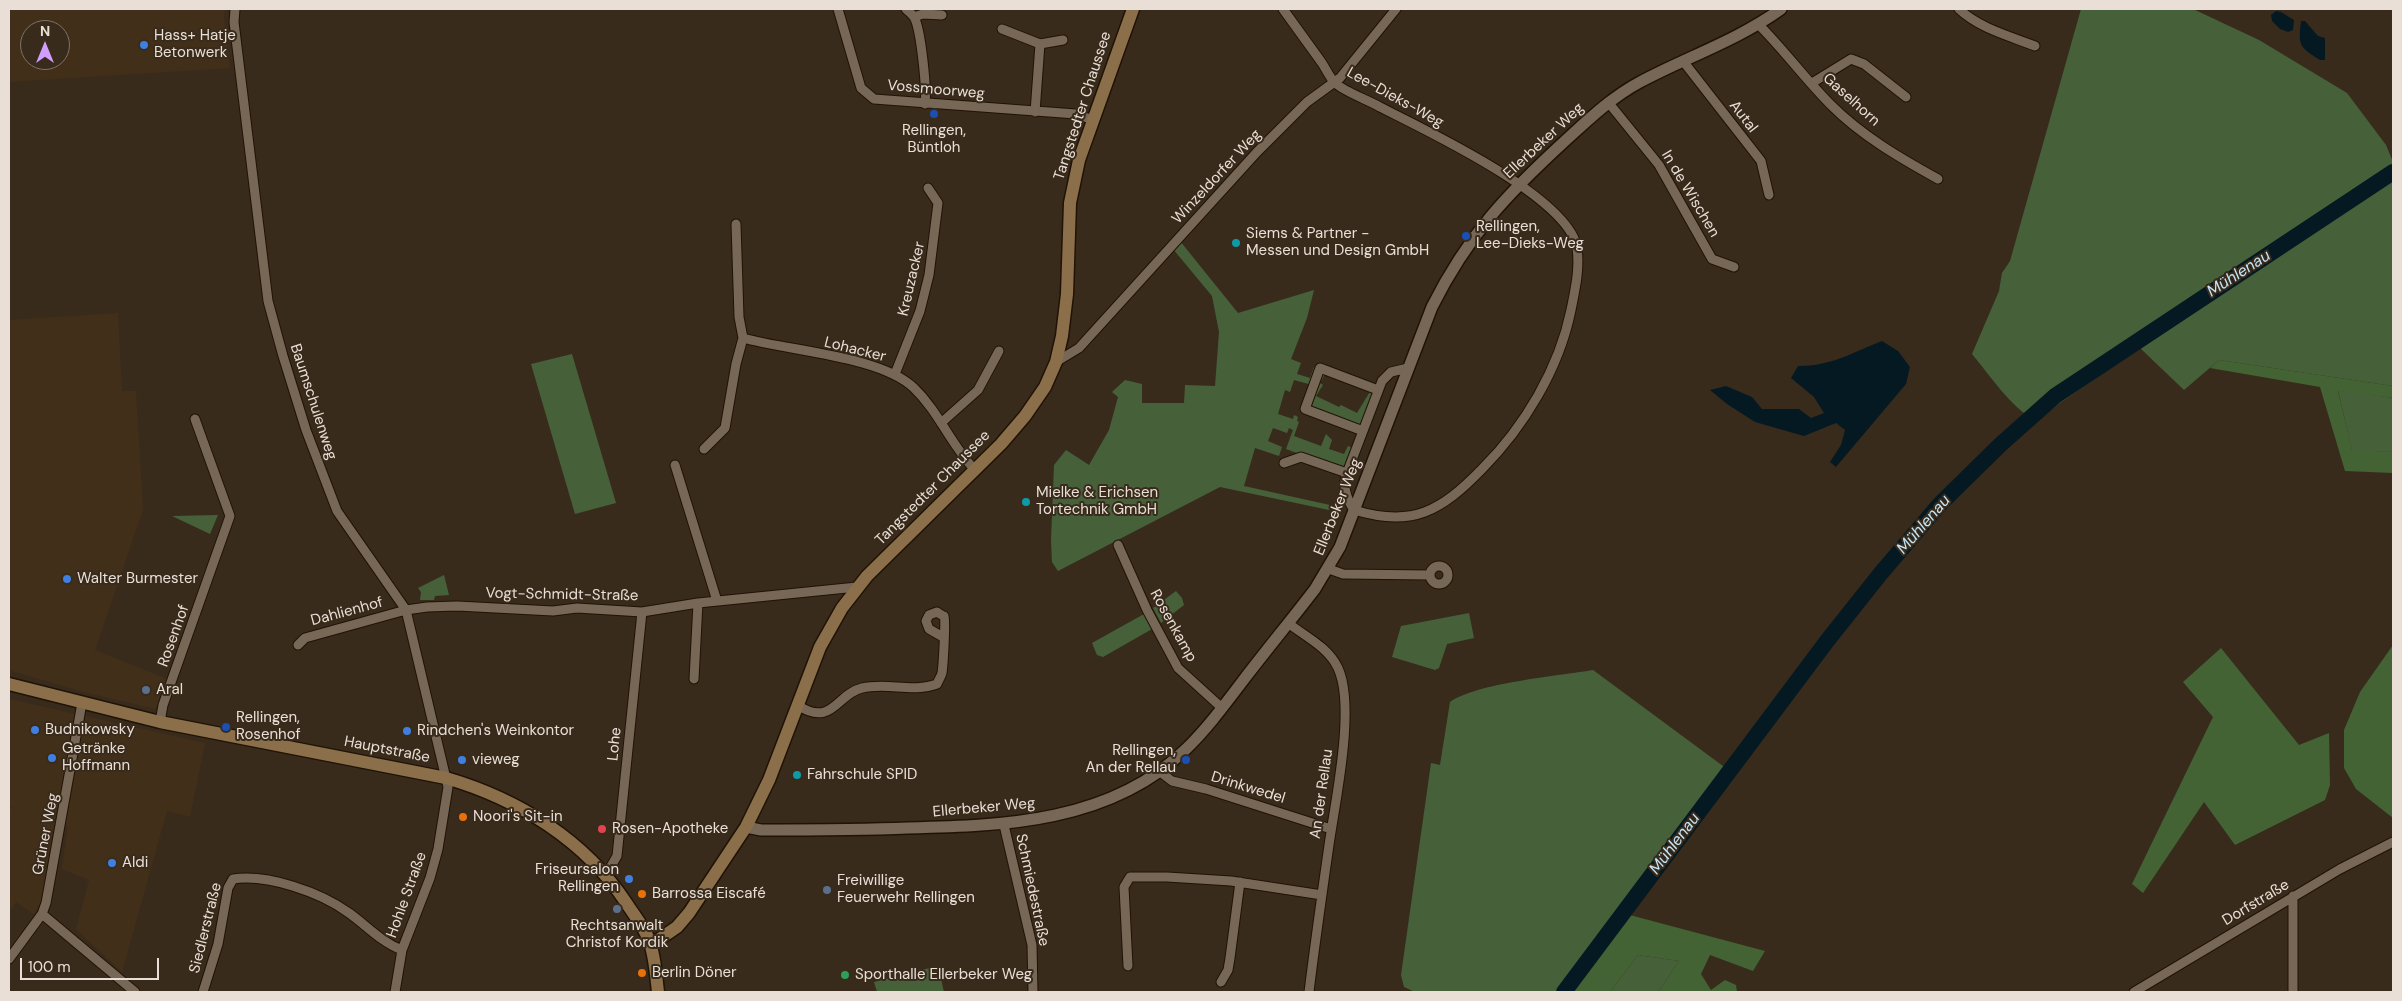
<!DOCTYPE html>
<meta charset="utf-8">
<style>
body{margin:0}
#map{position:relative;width:2402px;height:1001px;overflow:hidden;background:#392b1c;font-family:"DM Sans",sans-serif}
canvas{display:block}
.frame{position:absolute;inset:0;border:10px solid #e9dfd6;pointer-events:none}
.north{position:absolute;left:20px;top:20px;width:50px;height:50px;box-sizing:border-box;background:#392b1c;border:1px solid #7f7366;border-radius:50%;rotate:0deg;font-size:14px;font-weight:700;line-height:20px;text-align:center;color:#e9dfd6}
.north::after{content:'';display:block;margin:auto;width:18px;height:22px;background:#d19dfe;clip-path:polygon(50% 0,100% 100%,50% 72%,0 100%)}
.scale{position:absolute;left:20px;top:958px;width:139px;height:22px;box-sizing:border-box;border:2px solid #e9dfd6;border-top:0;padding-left:6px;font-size:15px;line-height:18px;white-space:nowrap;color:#e9dfd6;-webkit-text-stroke:4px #392b1c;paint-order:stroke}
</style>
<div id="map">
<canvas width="2402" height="1001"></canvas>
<div class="frame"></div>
<div class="north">N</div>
<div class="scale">100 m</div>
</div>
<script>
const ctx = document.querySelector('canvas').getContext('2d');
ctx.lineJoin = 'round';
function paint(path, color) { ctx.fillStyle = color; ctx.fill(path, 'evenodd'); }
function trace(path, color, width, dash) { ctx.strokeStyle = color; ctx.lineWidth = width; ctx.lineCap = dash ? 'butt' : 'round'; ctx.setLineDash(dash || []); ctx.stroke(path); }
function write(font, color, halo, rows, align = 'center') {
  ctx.font = font + ' "DM Sans",sans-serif'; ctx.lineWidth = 4; ctx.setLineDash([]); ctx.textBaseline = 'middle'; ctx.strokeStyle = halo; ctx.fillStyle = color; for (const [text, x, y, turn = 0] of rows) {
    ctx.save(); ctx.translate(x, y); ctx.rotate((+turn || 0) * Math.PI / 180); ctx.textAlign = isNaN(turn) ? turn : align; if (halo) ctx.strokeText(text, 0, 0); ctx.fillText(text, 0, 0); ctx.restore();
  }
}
paint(new Path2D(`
 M9,9H225L224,18L230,68L9,82ZM30,30H60V60H30Z
 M118,313L122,391H136L143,510L95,650L167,679L156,709L84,692L12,671L9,667V320Z
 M9,699L205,743L190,817L167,811L122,972L76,929L89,880L62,869L68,826L55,822L44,898L34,914L16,902L9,912V807L19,810L9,806Z`), '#422f1a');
paint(new Path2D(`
 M2081,9H2193L2259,40L2347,93L2386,145L2393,162V386L2219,360L2184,390L2140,348L2035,420C2012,409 1989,374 1972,354L1999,291L2002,273L2010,261Z
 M1180,241L1238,313L1314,290L1307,318L1291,359L1301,363L1297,374L1310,378L1314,367L1318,369L1312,385L1294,380L1290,392L1285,390L1278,414L1293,419L1294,415L1298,417L1297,421L1299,422L1294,436L1321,446L1326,434L1332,440L1329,449L1344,454L1348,446L1353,448L1346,466L1340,469L1286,449L1293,430L1289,428L1287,433L1273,428L1268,441L1282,447L1279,456L1255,448L1244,486L1330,505L1329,510L1220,487L1058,571L1052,562L1051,540L1054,465L1066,450L1089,465L1109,430L1118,397L1112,392L1125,380L1142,384V403H1184L1185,385L1215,386L1219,332L1212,296L1173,249Z
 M572,354L616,503L575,514L531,364Z
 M1324,373L1325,374L1320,383L1323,385L1316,396L1339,407L1341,405L1357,413L1371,390L1373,393L1362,425L1359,426L1309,407Z
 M2338,390L2393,398V452L2352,451Z
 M218,515L210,534L172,516Z
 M444,575L449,595L435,596L434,600H420L421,592L418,588Z
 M1176,591L1182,598L1184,605L1161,623L1153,608Z
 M1469,613L1474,638L1447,644L1439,668L1435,670L1392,657L1401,626Z
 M1144,614L1152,629L1103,657L1097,655L1092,643Z
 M1593,670L1727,769L1557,992H1415L1404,987L1401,975L1431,763L1440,765L1450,702C1477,683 1558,676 1593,670Z
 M1638,955L1679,961L1658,992H1610Z
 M938,966L944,992H877L874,982Z`), '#46613a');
paint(new Path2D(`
 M2219,360L2393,386V398L2338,391L2352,450L2393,452V473L2345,471L2320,387L2210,368Z
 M2393,645V818L2356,789L2344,768V730L2360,692Z
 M2221,648L2299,745L2329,733L2330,785L2325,800L2235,845L2204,802L2143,893L2132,884L2213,717L2183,682Z
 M1626,914L1765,951L1753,971L1710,955L1701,974L1711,990L1725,980L1736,985L1737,992H1658L1679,961L1638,955L1610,992H1568Z`), '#436334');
paint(new Path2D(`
 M2276,11L2281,12L2294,20L2293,30L2288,32L2280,29L2272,21L2271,15Z
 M2301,21H2305L2318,36L2325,38V60H2320C2299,47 2298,45 2301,21Z
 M1882,341L1898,351L1910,367L1906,384L1836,467L1830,462L1841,445L1845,430L1836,423L1804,436L1755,422L1727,404L1710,390L1726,386L1752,397L1762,409H1799L1811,418L1824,413L1814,397L1791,378L1798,366C1832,366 1851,353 1882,341Z`), '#051923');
trace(new Path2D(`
 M1564,992L1827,641L1881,573L1940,504L2000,445L2055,396L2393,172`), '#051923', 16);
const minor = new Path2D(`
 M235,9L234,22L268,301L283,356L306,430L337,511L406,610L448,787L438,849L430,878L402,950L395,992
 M838,9L861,88L874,99L1076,114L1093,120
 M906,9C908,11 912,14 914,17C921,29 927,90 925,104
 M1283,9C1296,27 1309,45 1322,63C1326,69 1330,78 1335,83C1345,92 1368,100 1380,107C1425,130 1569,197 1577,248C1580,269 1575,290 1571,310C1559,369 1524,427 1482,469C1441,511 1413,528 1354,510C1346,498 1342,486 1347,473L1382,381L1391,372L1408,368
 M1959,9C1979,28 2009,36 2035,46
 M914,17L923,14L942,15
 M1759,25C1784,50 1806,80 1831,105C1862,136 1900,158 1938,179
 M1002,29L1040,44
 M1683,61L1761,161L1769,195
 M1812,83L1851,59L1864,64L1906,97
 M1608,102L1659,165L1712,259L1734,267
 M1035,112L1040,44L1063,40
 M736,224L739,317L743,338C789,351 881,356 914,388C939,412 951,445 975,470
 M1056,362L1079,348L1257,152L1307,102L1340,78L1396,9
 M895,374L920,311L929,275L938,203L928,188
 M941,423L978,390L999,351
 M1363,431L1305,409L1320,368L1378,390
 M704,449L725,428L736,364L743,338
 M1284,463L1301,457L1347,473
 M675,465L717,601
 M1118,545L1147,610L1178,668L1222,708
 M1430 575a9 9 0 1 1 18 0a9 9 0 1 1-18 0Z
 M1329,569L1343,574L1430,575
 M1288,623C1306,637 1328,647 1338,668C1356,707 1335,802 1329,845C1322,894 1315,943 1309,992
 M298,645L305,638L406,610L427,607L457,606L553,611L577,608L642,612L698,603L857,587
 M694,679L698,603
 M797,705C833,728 836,694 862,688C887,682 913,693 937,684C938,681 941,677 942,673C943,667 946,620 944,616C943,616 937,612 937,612L929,615L926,621L929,629L943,637
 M160,722L163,705L230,516L195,419
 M1159,771L1172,781L1206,789L1331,829
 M1004,825L1032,945L1033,992
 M603,872L610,868L617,856L642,612
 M42,914L135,992
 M9,959L42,914L46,903L82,703
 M1128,966L1124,887L1130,877H1167L1231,881L1322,895
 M1221,982L1228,970L1230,958L1240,882
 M203,992L218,944L228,888L233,879C268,874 320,892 349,913C366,925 381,942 402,950
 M2134,992L2340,869L2393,842
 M2293,992V896`);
const tertiary = new Path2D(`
 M746,827L761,830C810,830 859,830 908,828C1004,826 1111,822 1185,750C1207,729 1226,703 1245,678C1268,648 1292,619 1315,589L1340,547L1432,307C1468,235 1507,194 1566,140C1589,119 1612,97 1640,82C1687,57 1738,40 1781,9`);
const secondary = new Path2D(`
 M9,684L160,722L446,778C518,799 585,840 627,904C634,915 644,927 649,940C655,956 656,975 658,992
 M651,945L677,927L689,913L746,827L769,780L820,647L842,608L867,576L1001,444L1025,416L1045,387L1056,362L1062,336L1067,294L1070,203L1079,160L1133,9`);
trace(minor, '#201305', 11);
trace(tertiary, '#201305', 14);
trace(secondary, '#201305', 15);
trace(minor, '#776756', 9);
trace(tertiary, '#776756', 11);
trace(secondary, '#8a6f4a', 12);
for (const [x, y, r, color] of [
 [144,45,5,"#3f7fe0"],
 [934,114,5,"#1a4fb4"],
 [1466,236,5,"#1a4fb4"],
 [1236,243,5,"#0f9aa8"],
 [1026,502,5,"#0f9aa8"],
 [67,579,5,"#3f7fe0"],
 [146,690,5,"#5c6f8a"],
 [226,727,5,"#1a4fb4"],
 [35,730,5,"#3f7fe0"],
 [407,731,5,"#3f7fe0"],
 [52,758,5,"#3f7fe0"],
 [462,760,5,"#3f7fe0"],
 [1186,760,5,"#1a4fb4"],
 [797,775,5,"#0f9aa8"],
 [463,817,5,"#e8710a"],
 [602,829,5,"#e0444e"],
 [112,863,5,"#3f7fe0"],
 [629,879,5,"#3f7fe0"],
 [827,890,5,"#5c6f8a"],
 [642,894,5,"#e8710a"],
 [617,909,5,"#5c6f8a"],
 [642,973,5,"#e8710a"],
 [845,975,5,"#2e9e5b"]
]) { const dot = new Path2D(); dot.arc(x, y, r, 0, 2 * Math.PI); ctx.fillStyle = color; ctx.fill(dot); trace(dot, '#392b1c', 2); }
write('15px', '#e9dfd6', '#392b1c', [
 ["Hass+ Hatje",154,36],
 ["Betonwerk",154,53],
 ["Rellingen,",934,131,"center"],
 ["Büntloh",934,148,"center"],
 ["Rellingen,",1476,227],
 ["Lee-Dieks-Weg",1476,244],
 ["Siems & Partner -",1246,234],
 ["Messen und Design GmbH",1246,251],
 ["Mielke & Erichsen",1036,493],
 ["Tortechnik GmbH",1036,510],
 ["Walter Burmester",77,579],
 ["Aral",156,690],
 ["Rellingen,",236,718],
 ["Rosenhof",236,735],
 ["Budnikowsky",45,730],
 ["Rindchen's Weinkontor",417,731],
 ["Getränke",62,749],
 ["Hoffmann",62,766],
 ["Rellingen,",1176,751,"right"],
 ["An der Rellau",1176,768,"right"],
 ["vieweg",472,760],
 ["Fahrschule SPID",807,775],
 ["Noori's Sit-in",473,817],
 ["Rosen-Apotheke",612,829],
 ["Aldi",122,863],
 ["Friseursalon",619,870,"right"],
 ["Rellingen",619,887,"right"],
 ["Freiwillige",837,881],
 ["Feuerwehr Rellingen",837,898],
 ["Barrossa Eiscafé",652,894],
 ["Rechtsanwalt",617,926,"center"],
 ["Christof Kordik",617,943,"center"],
 ["Berlin Döner",652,973],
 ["Sporthalle Ellerbeker Weg",855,975]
], 'left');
write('15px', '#e9dfd6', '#392b1c', [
 ["Vossmoorweg",936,90,5],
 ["Lee-Dieks-Weg",1395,98,29],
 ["Gaselhorn",1851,100,42],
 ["Tangstedter Chaussee",1083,106,-72],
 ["Autal",1743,117,52],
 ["Ellerbeker Weg",1544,141,-43],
 ["Winzeldorfer Weg",1217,177,-47],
 ["In de Wischen",1690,194,59],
 ["Kreuzacker",912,279,-77],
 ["Lohacker",855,350,14],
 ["Baumschulenweg",313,402,72],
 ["Tangstedter Chaussee",933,488,-45],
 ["Ellerbeker Weg",1338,507,-68],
 ["Vogt-Schmidt-Straße",562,595,1],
 ["Dahlienhof",347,612,-15],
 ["Rosenkamp",1173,626,61],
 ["Rosenhof",174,636,-70],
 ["Lohe",615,744,-84],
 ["Hauptstraße",387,750,11],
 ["Drinkwedel",1248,788,17],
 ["An der Rellau",1322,794,-82],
 ["Ellerbeker Weg",984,808,-5],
 ["Grüner Weg",46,834,-79],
 ["Schmiedestraße",1032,890,78],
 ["Hohle Straße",407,895,-70],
 ["Dorfstraße",2256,903,-31],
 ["Siedlerstraße",206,928,-76]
]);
write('italic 16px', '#c3e6f8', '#392b1c', [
 ["Mühlenau",2239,274,-33],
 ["Mühlenau",1924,525,-49],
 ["Mühlenau",1675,844,-53]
]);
</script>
